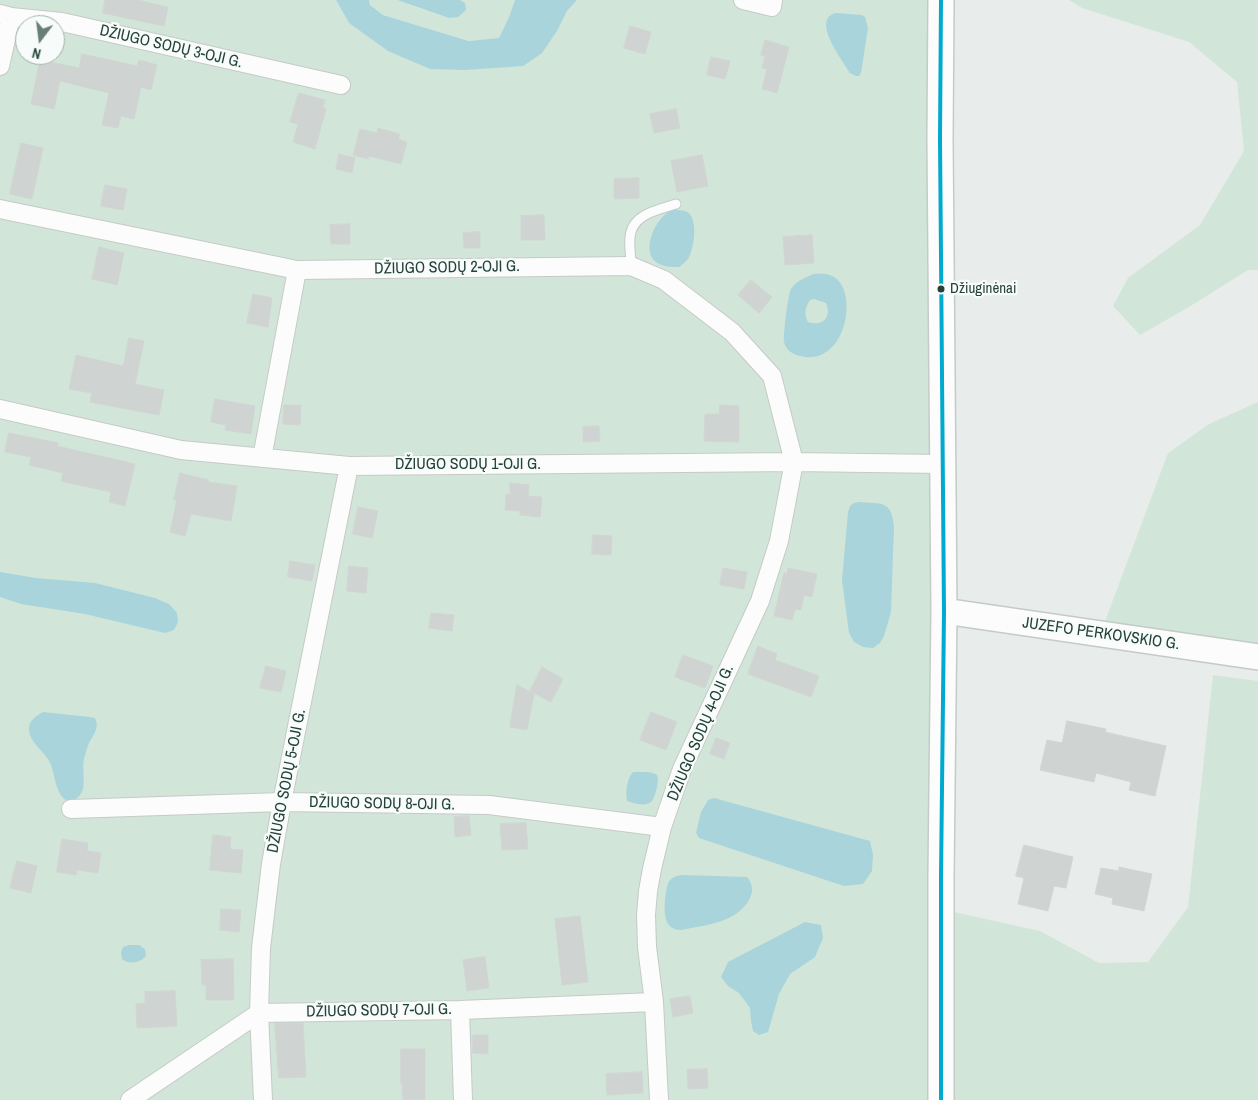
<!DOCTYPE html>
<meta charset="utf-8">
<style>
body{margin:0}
#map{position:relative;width:1258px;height:1100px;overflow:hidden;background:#e8edeb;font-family:"Archivo Narrow",sans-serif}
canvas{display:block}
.north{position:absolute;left:15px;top:15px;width:50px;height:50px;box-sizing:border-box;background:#f7fbf9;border:1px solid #a3b1ad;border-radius:50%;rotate:195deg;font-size:14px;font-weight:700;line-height:20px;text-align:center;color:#24423a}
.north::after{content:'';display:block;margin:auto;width:18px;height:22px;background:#697e78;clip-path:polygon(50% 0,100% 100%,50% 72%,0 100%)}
</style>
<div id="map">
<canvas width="1258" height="1100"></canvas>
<div class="north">N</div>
</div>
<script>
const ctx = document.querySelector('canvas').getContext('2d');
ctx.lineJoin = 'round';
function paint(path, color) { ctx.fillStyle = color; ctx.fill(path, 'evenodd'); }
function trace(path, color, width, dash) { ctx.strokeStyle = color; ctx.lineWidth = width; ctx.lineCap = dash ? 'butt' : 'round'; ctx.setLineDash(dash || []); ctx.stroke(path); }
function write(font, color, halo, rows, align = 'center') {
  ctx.font = font + ' "Archivo Narrow",sans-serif'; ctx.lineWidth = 4.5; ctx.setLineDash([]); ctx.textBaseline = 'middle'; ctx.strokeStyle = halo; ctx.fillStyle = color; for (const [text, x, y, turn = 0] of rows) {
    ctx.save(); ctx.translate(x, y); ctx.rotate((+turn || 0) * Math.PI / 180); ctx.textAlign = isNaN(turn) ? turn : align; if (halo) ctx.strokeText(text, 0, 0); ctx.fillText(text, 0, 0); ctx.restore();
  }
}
paint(new Path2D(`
 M0,0H336L349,23L430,69L557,31L567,11L577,0H941V1100H0ZM25,25H55V55H25Z
 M369,0H396L449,18L465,3L460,0H515L509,17L499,39L470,41L383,15L370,5Z
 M1069,0H1258V270H1248L1189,307L1140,335L1113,306L1128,278L1200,225L1244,151L1237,82L1189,42L1082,8Z
 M1258,402V646L1104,624L1168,453L1209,424Z
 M1213,675L1258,681V1100H953L954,912L1040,931L1099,963L1148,962L1188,907Z`), '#d1e6d8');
paint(new Path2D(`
 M336,0H369L370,5L383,15L469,41L499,38L509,17L515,0H577L567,11L557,31L542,53L523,66L465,70L430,69L388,51L349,23Z
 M397,0H460L465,3L466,10L458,17L449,18Z
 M836,13L862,15L865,17L868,28L861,73L859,76H856L850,73C843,61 810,19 836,13Z
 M674,210C679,210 685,210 689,213C698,222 694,249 688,259C685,262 682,265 679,267C671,267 663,267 656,262C641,251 655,221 667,213C668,212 673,210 674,210Z
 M813,274C820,274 826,273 832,276C860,288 847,368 800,356C793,354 786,351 784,342C783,336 788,294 791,289C796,281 805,278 813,274ZM814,299L826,303C832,317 823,327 808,322C804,315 805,307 810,300Z
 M859,502C882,504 891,500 894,526L891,612L884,636L880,643L873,648L863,647L854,642L849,633L842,580L848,512L850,506L854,503Z
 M0,572L36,578L95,583L155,598L169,604L177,613L178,622L174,630L165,633L85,614L21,604L0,597Z
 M43,712L90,717L95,718C100,728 93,735 89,743C87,748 86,753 84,758C82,768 85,779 83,789C81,794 79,798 73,800C57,805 55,775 51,765C46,752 29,743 29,729C29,720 36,716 43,712Z
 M633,772C639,772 653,771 657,775C660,779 655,799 651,802C646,807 633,803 627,801C625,793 627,778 633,772Z
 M714,798L870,841L873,855L872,871L863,884L844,886L699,838L696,833L701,812L708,800Z
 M681,875L747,877C752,883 754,890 750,898C738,923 705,925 681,930C664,930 664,913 665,900C666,894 666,885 670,880C673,877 677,876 681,875Z
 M805,922L821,925L823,938L815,957L790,974L779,994L768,1032L759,1035L753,1031L751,1021L750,1008L739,993L728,986L721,977L728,962Z
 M129,945H139L145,949L146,956C140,963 129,965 122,959L121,952L123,947Z`), '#a9d4db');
const building = new Path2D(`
 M105,0H138L168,7L164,26L103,13Z
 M630,26L651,32L645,54L624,48Z
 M765,40L789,47L777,93L762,89L767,69L762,68L765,56L761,55Z
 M82,54L137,66L139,60L157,65L151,90L141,87L134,119L121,116L118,128L102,125L109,93L60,81L54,109L31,104L40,60L79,68Z
 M711,57L730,61L725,79L707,75Z
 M299,93L325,100L323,108L326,109L315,149L293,142L298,124L290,122Z
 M676,109L680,128L654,133L650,114Z
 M378,128L400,134L398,139L407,142L401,164L369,156L368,159L353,155L360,129L377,133Z
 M21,143L43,148L32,199L10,194Z
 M339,154L355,158L352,173L336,169Z
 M702,155L708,186L677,192L671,161Z
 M639,178V198L614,199V179Z
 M105,185L127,189L123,210L101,206Z
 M544,215L545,240H521V216Z
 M350,224V244H331L330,225Z
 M480,232V248H464L463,233Z
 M812,235L814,263L785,265L783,237Z
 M99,247L124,253L117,285L92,279Z
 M751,280L772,297L759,313L738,295Z
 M253,294L272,298L268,327L247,323Z
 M129,338L144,341L135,384L164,390L159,415L90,402L92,393L69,389L76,355L123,366Z
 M215,399L255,406L251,434L225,430L226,425L211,422Z
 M284,405H301L300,425L283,424Z
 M720,405L739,406V442L704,441L705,414H719Z
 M599,426L600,441L583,442V427Z
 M9,433L58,443L57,446L135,464L125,506L109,502L111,492L61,481L63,473L29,465L31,457L5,452Z
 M180,473L209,480L208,482L237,486L231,521L191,514L185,536L170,532L177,500H174Z
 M510,483L529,485L528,496L542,497L540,517L520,515V511L505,510L506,494H510Z
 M358,507L378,511L372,538L353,534Z
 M593,535L612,536L611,555L592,554Z
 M290,561L315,565L312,581L288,577Z
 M349,566L368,568L366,593L347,591Z
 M723,568L747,572L744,589L720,585Z
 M788,568L817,574L812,597L804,595L801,610L795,609L792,620L774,616L784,573H787Z
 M431,613L454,615L452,631L429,628Z
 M758,646L777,654L775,660L819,676L811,697L748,674Z
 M683,655L713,666L705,688L675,677Z
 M266,666L286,671L281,692L260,688Z
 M542,667L563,679L551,702L530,691Z
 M517,685L534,694L527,730L510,727Z
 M651,712L677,722L666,750L640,740Z
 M1067,721L1106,729L1105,732L1166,746L1155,796L1129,790L1131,782L1096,773L1094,782L1040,770L1047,740L1062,743Z
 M716,738L730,743L724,759L710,754Z
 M469,816L471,835L455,837L454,817Z
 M526,823L528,849L502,850L500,824Z
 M213,835L231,837L230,849L243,850L241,873L210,870Z
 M62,839L88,843L87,851L101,853L98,873L77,870L76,875L57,872Z
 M1024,845L1073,857L1066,888L1054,886L1048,911L1018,904L1024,878L1016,876Z
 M17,861L37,866L31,893L10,888Z
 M1119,867L1152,874L1144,911L1112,904L1113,898L1095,894L1101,868L1119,871Z
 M221,909L241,910L239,932L220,930Z
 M580,916L588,982L562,985L555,919Z
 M485,957L489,988L467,991L463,960Z
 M233,959L234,1000H206V985H202L201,960Z
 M175,991L177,1026L137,1028L136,1004L145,1003V992Z
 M690,996L693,1013L673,1017L670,999Z
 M275,1023H303L306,1077L279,1078Z
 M473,1035H488V1054L473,1053Z
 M401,1049H425V1100H403L402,1083H401Z
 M707,1069L708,1088L688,1089L687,1070Z
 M642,1072L643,1093L607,1095L606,1074Z`);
paint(building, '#cfd4d2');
trace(building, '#d1d6d4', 1);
const lane = new Path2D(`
 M631,266C631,256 629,246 630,237C632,214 658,210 676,204`);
const street = new Path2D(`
 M743,0L772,7L773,0
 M0,14L11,17L62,22L341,85
 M0,66L11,17
 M0,209L297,270L631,266L664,280L732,332L772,376L794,462L779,541L760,601L682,769L662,827L652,869L648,891L646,915L647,947L654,1002L659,1100
 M0,409L181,450L349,466L794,462L942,464
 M262,458L297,270
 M71,809L282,802L489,805L662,827
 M460,1010L463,1100
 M130,1100L259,1013L460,1010L654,1002
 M263,1100L259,1013L261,948L271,864L282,802L349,466`);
const secondary = new Path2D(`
 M941,0L940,139L944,611L941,876V1100
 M944,611L1258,657`);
trace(lane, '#c5cac8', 11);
trace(street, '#c5cac8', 20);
trace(secondary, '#c3cbc8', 28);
trace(lane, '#fcfcfc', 9);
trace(street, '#fcfcfc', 18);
trace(secondary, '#fcfcfc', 25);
trace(new Path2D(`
 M941,0L940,139L944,611L941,876V1100`), '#00a9ce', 4);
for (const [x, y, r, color] of [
 [941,289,4.5,"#24423a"]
]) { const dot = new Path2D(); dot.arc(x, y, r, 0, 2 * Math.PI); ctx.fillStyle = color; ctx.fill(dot); trace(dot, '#f7fbf9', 2); }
write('15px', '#24423a', '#f7fbf9', [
 ["Džiuginėnai",950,289]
], 'left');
write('16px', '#24423a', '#f7fbf9', [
 ["DŽIUGO SODŲ 3-OJI G.",171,47,13],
 ["DŽIUGO SODŲ 2-OJI G.",447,268,-1],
 ["DŽIUGO SODŲ 1-OJI G.",468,465],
 ["JUZEFO PERKOVSKIO G.",1101,634,8],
 ["DŽIUGO SODŲ 4-OJI G.",701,733,-67],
 ["DŽIUGO SODŲ 5-OJI G.",287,781,-79],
 ["DŽIUGO SODŲ 8-OJI G.",382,804,1],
 ["DŽIUGO SODŲ 7-OJI G.",379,1011,-1]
]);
</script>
